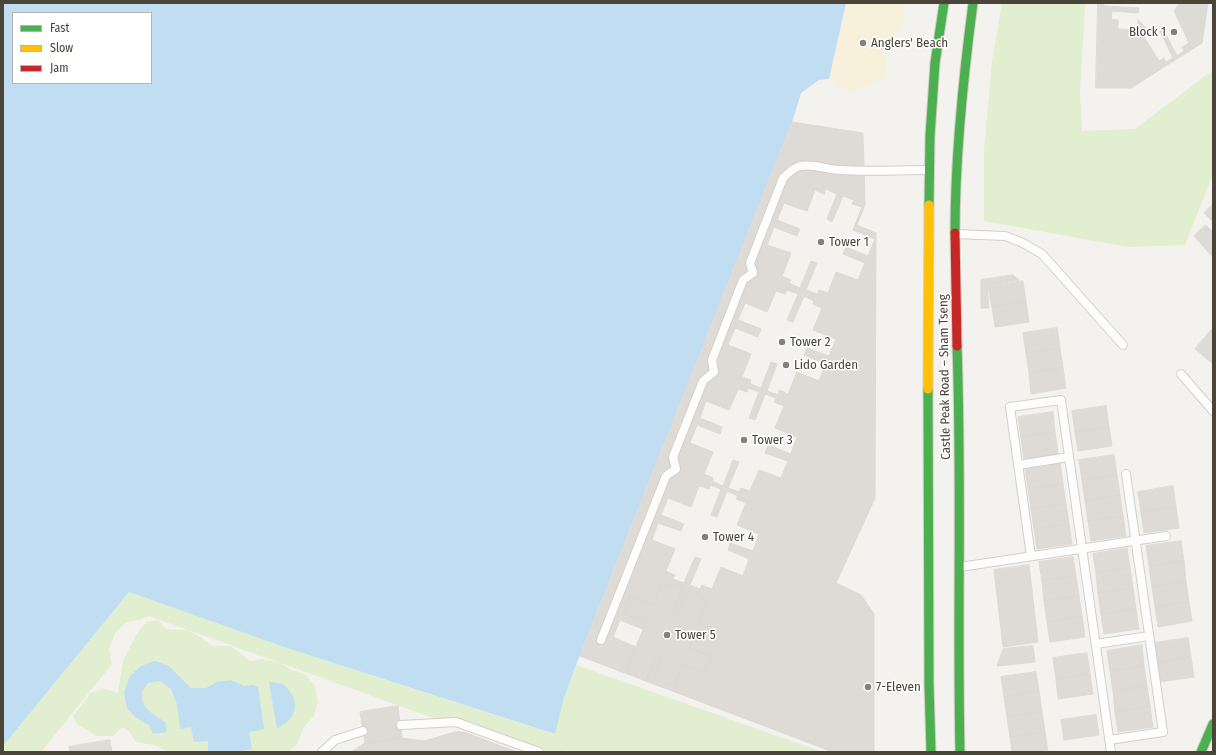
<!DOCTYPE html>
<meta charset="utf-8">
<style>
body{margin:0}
#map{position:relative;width:1216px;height:755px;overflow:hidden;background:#f4f2ee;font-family:"Fira Sans Condensed",sans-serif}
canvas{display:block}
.frame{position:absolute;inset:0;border:4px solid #4b4439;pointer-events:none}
.legend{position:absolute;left:12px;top:12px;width:140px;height:72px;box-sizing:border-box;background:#fff;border:1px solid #b7b4b0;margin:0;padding:5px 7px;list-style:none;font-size:12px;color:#4b4439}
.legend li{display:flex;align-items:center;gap:8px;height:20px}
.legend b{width:20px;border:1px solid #b7b4b0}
</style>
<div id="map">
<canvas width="1216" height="755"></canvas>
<div class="frame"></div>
<ul class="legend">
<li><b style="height:5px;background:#4caf50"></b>Fast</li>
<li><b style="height:5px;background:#ffc107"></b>Slow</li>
<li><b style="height:5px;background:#c62828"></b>Jam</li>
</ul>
</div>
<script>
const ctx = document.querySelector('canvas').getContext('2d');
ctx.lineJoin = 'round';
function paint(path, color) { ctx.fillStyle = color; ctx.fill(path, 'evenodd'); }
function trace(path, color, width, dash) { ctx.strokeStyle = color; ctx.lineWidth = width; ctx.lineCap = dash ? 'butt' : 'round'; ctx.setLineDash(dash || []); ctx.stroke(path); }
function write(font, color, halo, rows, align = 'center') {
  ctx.font = font + ' "Fira Sans Condensed",sans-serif'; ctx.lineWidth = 3; ctx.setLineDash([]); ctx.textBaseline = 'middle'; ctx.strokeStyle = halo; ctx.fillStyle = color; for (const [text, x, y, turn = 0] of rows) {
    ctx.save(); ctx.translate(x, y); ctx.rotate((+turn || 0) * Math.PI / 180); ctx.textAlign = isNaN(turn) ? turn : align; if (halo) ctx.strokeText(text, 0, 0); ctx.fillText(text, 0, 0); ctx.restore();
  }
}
paint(new Path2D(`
 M1002,3H1085L1080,91L1082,131L1135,129L1213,70V175L1185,245L1128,247L984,221V151L992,61Z
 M129,592L287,648L554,734L564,698L576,665L823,752H571L565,750L564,752H527L281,663L292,670L305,674L315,686L318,702L314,716L303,728L298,743L288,752H169L154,745L136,742L129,731L122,727L113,736H97L77,724L73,716L91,693L103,688L118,693L123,661L136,635L146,622L158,620L166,629L187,630L201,637L212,646H231L250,661L263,659L280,663L149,616L140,620L126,622L115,633L109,650L112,664L41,752H3V746Z`), '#e1eecf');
paint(new Path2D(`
 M846,3H904L903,25L885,50L887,76L851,92L829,79Z`), '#f7f0da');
paint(new Path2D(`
 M3,3H846L829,79L819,80L801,93L792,122L576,665L564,698L555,734L287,648L129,592L3,746ZM13,13H151V83H13Z
 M155,661L169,666L191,688H206L217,682L231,680L244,686L253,685L258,687L264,729L249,732L252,749L235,752H208V741L194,742L191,727L180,729L177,704L171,689L160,681L148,683C146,686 142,691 142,694C140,708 156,716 165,722L167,732L153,734L149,725L135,717L127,708L124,692L130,676L141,666Z
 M269,682C273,682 278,683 282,684C292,690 298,703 293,714C290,721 283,725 277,729Z`), '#c0ddf1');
const building = new Path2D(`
 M1098,3H1208L1202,43L1131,88H1096Z
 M1104,3H1180L1174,11L1189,43L1182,47L1184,51L1177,56L1163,29L1160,31L1173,58L1166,62L1164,58L1159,61L1144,37L1151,33L1138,20V30L1118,29V20L1111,19L1112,11L1138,13L1139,8L1104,6Z
 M792,122L863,133L865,205L857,225L876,233L875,498L836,583L861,595L874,614V752H833L580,656Z
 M826,189L837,194L827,219L832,222L843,196L854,200L852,204L862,207L853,230L875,239L868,256L846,247L843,254L865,263L858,280L836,272L828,293L819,290L817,294L806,290L817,263L811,261L800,288L789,283L791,280L782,276L791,253L767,245L774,227L797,236L800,229L777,220L784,203L807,211L815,190L824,194Z
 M1213,204V222L1204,213Z
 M1206,225L1213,232V257L1194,236Z
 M1013,275L1019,280L987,286L989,308H981V280Z
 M1023,281L1026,302L992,307L988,287Z
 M787,290L798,294L787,320L793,322L804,296L814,301L813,304L822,308L813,330L836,339L829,356L807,348L804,355L826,364L819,381L797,372L788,394L779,390L778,395L767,391L777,364L771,362L761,388L750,384L751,380L742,377L751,354L728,345L735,328L758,337L761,329L738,320L745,303L767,312L776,291L785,294Z
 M1026,302L1029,322L995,327L992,307Z
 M1057,328L1060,348L1026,353L1023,333Z
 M1213,328V364L1195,349Z
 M1060,348L1063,368L1029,373L1026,353Z
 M1063,368L1066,388L1031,394L1029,373Z
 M748,388L759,392L749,418L755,420L765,394L776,398L774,402L784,406L775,428L797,437L791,454L768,445L765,453L788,461L781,478L759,470L750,491L741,488L739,492L728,488L739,462L733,460L723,486L712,481L713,478L704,474L713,452L690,443L697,425L720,434L722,427L700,418L706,401L729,410L738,389L747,392Z
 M1106,406L1109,427L1075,432L1072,411Z
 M1053,412L1055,432L1021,437L1018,417Z
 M1109,427L1112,446L1078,451L1075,432Z
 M1055,432L1058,454L1024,459L1021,437Z
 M1114,455L1117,475L1082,480L1079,460Z
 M1060,463L1063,484L1028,489L1025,469Z
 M1117,475L1120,495L1085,501L1082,480Z
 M1063,484L1066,504L1031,509L1028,489Z
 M710,485L721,489L711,515L717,517L727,491L738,496L736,499L746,503L737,525L759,534L753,551L730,543L728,550L749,559L743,576L721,567L712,589L702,585L700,589L690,585L701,559L695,557L684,583L673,579L675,575L666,571L675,549L652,540L658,523L681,531L684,524L661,515L668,498L691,507L699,486L709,489Z
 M1173,486L1176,507L1141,512L1138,492Z
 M1120,495L1123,516L1088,521L1085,501Z
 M1066,504L1069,524L1034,529L1031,509Z
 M1176,507L1179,528L1144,533L1141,512Z
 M1123,516L1126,536L1091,541L1088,521Z
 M1069,524L1072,544L1037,549L1034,529Z
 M1181,541L1184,561L1149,566L1146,546Z
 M1127,548L1130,568L1096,573L1093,554Z
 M1073,557L1076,576L1042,581L1039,562Z
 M1184,561L1186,582L1152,587L1149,566Z
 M1029,565L1038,642L1003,647L994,570Z
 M1130,568L1133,588L1098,593L1096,573Z
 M1076,576L1079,596L1044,601L1042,581Z
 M1186,582L1189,602L1155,607L1152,587Z
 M661,583L670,587L672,583L683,587L673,613L678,615L689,589L699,593L698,597L707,601L698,623L721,632L714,649L692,640L689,648L711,656L704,673L682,665L674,687L664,683L662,687L652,683L662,657L657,655L646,681L635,676L637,673L627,669L646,622L623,613L630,596L653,605Z
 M661,583L670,587L672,583L683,587L673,613L678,615L689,589L699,593L698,597L707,601L698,623L721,632L714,649L692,640L689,648L711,656L704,673L682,665L674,687L664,683L662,687L652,683L662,657L657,655L646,681L635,676L637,673L627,669L636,647L613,637L620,620L643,629L646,622L623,613L630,596L653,605Z
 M1133,588L1136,609L1101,614L1098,593Z
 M1079,596L1082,616L1047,622L1044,601Z
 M1189,602L1192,621L1158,627L1155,607Z
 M1136,609L1139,629L1104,634L1101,614Z
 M1082,616L1085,637L1050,642L1047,622Z
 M1188,638L1191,657L1157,663L1154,643Z
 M1142,645L1144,666L1110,671L1107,651Z
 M1033,646L1035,662L997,666L1003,649Z
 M1087,653L1090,674L1056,679L1053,658Z
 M1191,657L1194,677L1159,682L1157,663Z
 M1144,666L1147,686L1113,691L1110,671Z
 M1036,672L1039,691L1004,697L1001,677Z
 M1090,674L1093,694L1058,699L1056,679Z
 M1147,686L1150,706L1115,712L1113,691Z
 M1039,691L1042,712L1007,717L1004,697Z
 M398,706L402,738L365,743L360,712Z
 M1150,706L1153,727L1118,732L1115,712Z
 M1042,712L1045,732L1010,737L1007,717Z
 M1096,715L1099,735L1064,740L1061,720Z
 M455,732H464L517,752H351L365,743L402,738L424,741Z
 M1045,732L1048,752H1012L1010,737Z
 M110,740L112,752H70L69,747Z`);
paint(building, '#dedbd6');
trace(building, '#dcd9d4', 1);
const lane = new Path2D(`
 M955,234L1005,236L1023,243L1042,254L1123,345
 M1181,374L1213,411
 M1018,465L1069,457
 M1031,556L1010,407L1061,400L1111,752
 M960,567L1166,536
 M601,640L666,476L676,469L673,457L703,381L714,372L712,360L743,280L753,273L750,263L783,178C788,173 793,168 800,166C814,163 827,170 840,170C869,172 899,170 929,170
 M1096,644L1149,636
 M401,725L456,722L539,752
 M1109,740L1163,732L1126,474
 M322,752L335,740L363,731`);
const fast = new Path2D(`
 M929,205L930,136L935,63L944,3
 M955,233C955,155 963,79 973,3
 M957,346C962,481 957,617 960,752
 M928,389L929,684L931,752
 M1201,752L1213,724`);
const slow = new Path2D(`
 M928,389L929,205`);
const jam = new Path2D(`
 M955,233L957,346`);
trace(lane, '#d2d0cb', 10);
trace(fast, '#d3cfc5', 11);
trace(slow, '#d3cfc5', 11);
trace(jam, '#d3cfc5', 11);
trace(lane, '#fdfdfc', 8);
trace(fast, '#4caf50', 9);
trace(slow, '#ffc107', 9);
trace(jam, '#c62828', 9);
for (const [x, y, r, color] of [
 [1174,32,4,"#868178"],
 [863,43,4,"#868178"],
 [821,242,4,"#868178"],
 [782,342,4,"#868178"],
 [786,365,4,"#868178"],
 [744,440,4,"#868178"],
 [705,537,4,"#868178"],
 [667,635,4,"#868178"],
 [868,687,4,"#868178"]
]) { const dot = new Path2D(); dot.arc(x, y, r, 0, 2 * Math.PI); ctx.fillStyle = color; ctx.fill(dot); trace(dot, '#fff', 1.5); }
write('13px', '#4b4439', '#fff', [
 ["Block 1",1166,32,"right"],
 ["Anglers' Beach",871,43],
 ["Tower 1",829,242],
 ["Tower 2",790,342],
 ["Lido Garden",794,365],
 ["Tower 3",752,440],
 ["Tower 4",713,537],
 ["Tower 5",675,635],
 ["7-Eleven",876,687]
], 'left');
write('13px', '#4b4439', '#fff', [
 ["Castle Peak Road – Sham Tseng",945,377,-91]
]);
</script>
